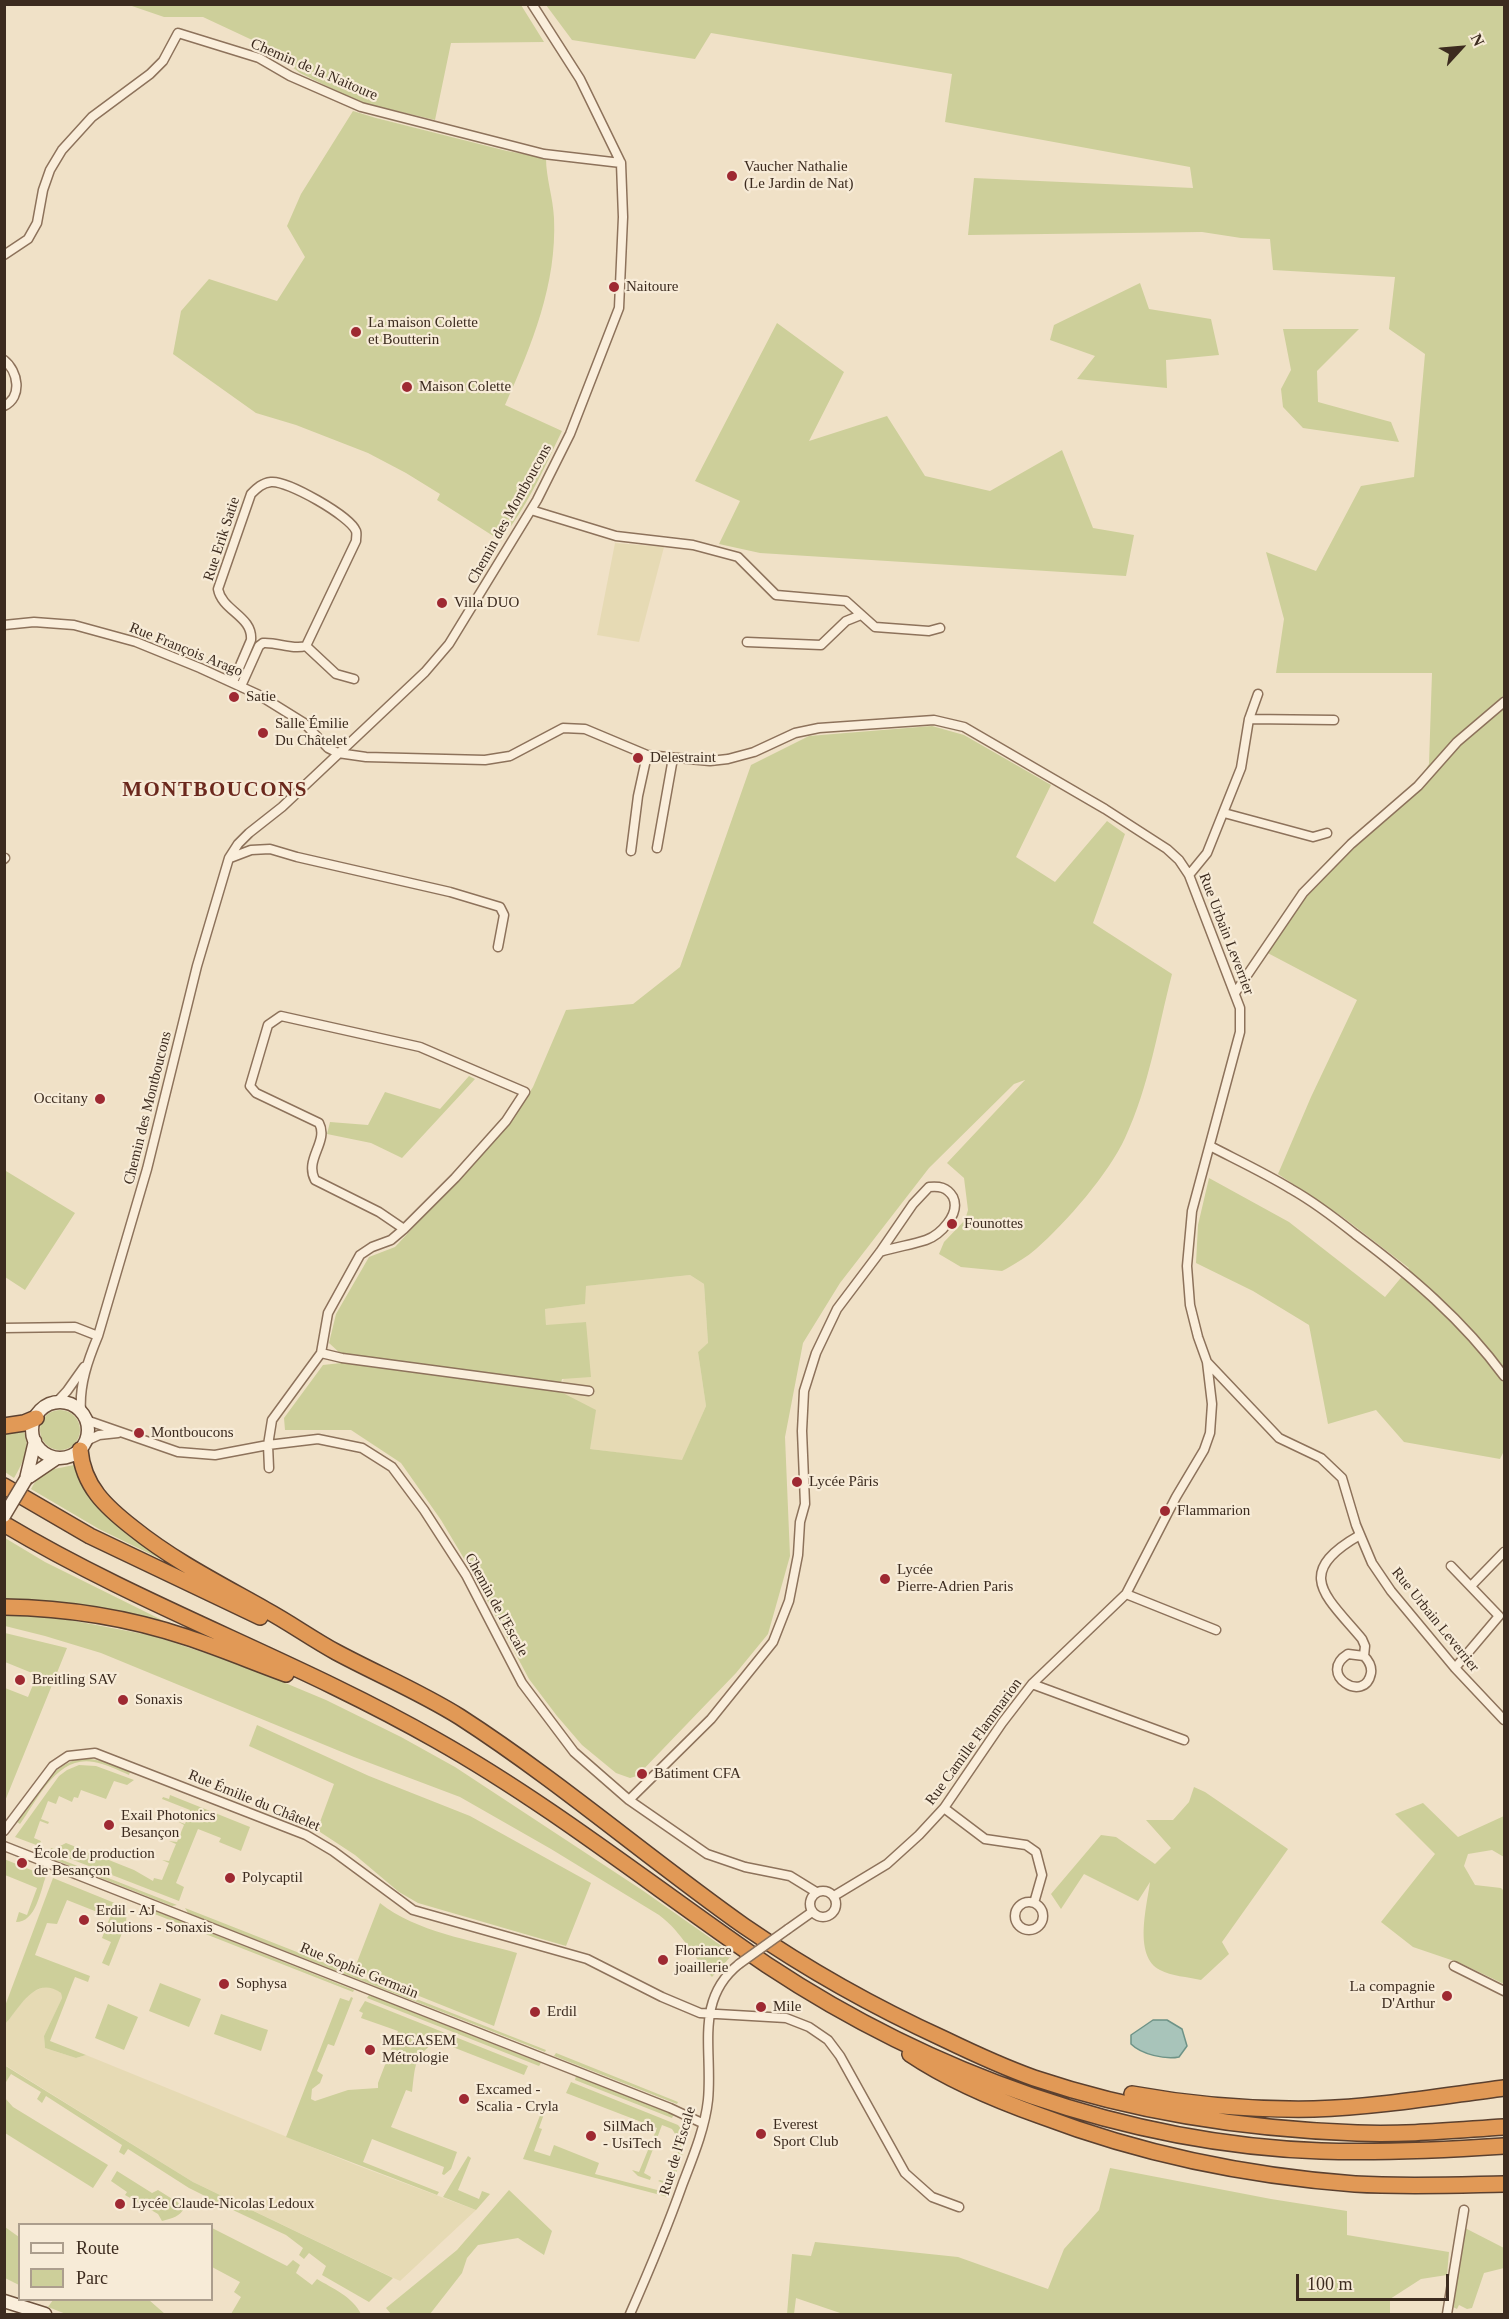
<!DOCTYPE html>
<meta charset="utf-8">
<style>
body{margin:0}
#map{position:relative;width:1509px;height:2319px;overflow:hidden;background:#f0e1c7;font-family:"Times New Roman",serif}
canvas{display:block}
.frame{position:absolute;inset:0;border:6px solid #3c2b1f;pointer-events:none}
.legend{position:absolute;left:18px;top:2223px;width:195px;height:78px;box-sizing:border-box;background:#f7ebd7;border:2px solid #ac9e8d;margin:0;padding:8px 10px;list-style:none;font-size:18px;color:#3c2b1f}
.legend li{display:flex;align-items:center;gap:12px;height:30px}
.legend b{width:30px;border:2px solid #ac9e8d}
.north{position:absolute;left:1431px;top:18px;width:60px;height:60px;-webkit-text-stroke:4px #f7ebd7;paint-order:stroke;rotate:64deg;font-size:16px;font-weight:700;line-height:24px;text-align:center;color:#3c2b1f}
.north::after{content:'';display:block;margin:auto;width:21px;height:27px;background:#3c2b1f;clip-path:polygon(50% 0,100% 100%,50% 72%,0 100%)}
.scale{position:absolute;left:1296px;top:2274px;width:153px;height:27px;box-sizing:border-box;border:3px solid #3c2b1f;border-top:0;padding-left:8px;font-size:18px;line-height:21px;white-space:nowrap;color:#3c2b1f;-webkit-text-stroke:4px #f7ebd7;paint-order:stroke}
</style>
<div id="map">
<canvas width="1509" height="2319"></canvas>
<div class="frame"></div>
<ul class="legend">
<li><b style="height:8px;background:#faeedb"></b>Route</li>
<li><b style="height:16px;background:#cdcf9a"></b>Parc</li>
</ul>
<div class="north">N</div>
<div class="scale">100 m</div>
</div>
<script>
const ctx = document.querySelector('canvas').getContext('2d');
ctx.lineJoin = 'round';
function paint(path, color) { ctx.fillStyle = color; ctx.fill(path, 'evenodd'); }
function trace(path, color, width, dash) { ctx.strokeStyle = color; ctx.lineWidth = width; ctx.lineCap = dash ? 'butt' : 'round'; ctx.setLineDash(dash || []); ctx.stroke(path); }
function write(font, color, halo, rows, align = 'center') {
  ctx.font = font + ' "Times New Roman",serif'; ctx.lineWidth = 4.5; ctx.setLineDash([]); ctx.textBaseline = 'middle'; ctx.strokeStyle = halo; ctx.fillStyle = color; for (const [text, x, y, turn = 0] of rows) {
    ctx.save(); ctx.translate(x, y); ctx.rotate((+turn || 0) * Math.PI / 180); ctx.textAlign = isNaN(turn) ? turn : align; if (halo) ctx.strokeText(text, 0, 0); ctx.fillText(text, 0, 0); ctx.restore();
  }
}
paint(new Path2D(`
 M615,543L664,547L639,642L597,635Z
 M690,1275L704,1284L708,1344L698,1352L706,1406L682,1461L590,1449L559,1391L586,1322L546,1326L545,1309L584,1304L585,1286Z
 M46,1986L54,1988L61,1993L62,1998L44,2036L45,2048L76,2058L86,2055L356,2165L476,2210L400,2281L193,2182L5,2065L4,2024L30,1993Z`), '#e6dab4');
paint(new Path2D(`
 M129,5H521L544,42L451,43L435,120L359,102L300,73L265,46L203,17H164Z
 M546,5H1504V1451L1500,1459L1404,1442L1376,1410L1328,1424L1309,1325L1253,1291L1196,1263L1198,1225L1209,1178L1289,1222L1385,1297L1409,1268L1344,1218L1278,1174L1311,1097L1357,1000L1262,950L1296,895L1336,851L1419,780L1429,764L1432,673H1276L1284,619L1266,552L1316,571L1361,486L1414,477L1425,354L1389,329L1395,277L1273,270L1270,239L1241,238L1202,232L968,235L974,178L1193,188L1190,167L945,122L952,74L711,33L695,59L572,40Z
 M353,111L376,118L507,151L546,158C546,178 553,197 554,218C557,284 532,345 505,405L562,431C546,464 532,496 511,526L502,523L498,531L504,537L501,541L437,500L440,494L406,473L368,453L296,425L256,413L173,354L181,311L209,279L277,301L305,257L287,226L301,194Z
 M1140,283L1149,309L1211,319L1219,355L1166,360L1167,388L1077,379L1095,356L1050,340L1054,325Z
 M777,323L844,372L809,441L887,416L925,476L990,491L1062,450L1093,528L1134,535L1126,576L760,553L719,544L740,501L695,481Z
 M1283,329H1359L1317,371L1318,402L1391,422L1399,442L1303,428L1283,407L1281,389L1291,370Z
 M932,726L964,735L1051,785L1016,857L1055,882L1107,821L1125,834L1093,923L1172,974C1158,1028 1149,1087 1125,1138C1109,1173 1066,1223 1036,1249C1027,1257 1016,1263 1006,1269L1002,1271L961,1267L939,1254L944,1242L965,1220L968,1210L964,1178L947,1163L1025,1080L1014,1084L929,1168L840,1283L803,1343L785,1437L790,1556L768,1634L736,1673L637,1776L630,1778L616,1773L582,1745L557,1716L529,1679L472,1572L441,1520L401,1463L351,1430H285L284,1418L323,1365L341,1363L370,1365L559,1391L596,1410L590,1449L682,1460L706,1406L698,1352L708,1343L704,1284L690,1275L586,1286L585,1304L545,1309L546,1325L586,1322L591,1377L562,1379L561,1383L341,1354L329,1343L336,1314L369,1257L395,1247L506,1128L533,1087L566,1010L633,1004L680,967L751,765L809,736Z
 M469,1076L475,1079L402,1158L371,1143L327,1134L330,1122L368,1125L385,1092L440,1109Z
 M6,1171L75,1213L25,1290L5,1277Z
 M40 1430a20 20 0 1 1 40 0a20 20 0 1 1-40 0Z
 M22,1429C33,1443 22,1465 14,1478L5,1472V1431Z
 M77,1464L79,1481L95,1503L177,1567L99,1529L31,1489C44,1465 54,1471 77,1464Z
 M5,1538L45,1562L170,1624L169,1627L5,1603Z
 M5,1611L54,1617L154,1636L247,1667L326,1700L401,1737L455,1767L642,1890L733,1954L712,1977C692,1956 683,1933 659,1915L551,1849L460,1797L354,1757L101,1653L45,1636L5,1626Z
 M5,1633L67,1648L5,1801V1688L28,1697L37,1675L5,1662Z
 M257,1725L369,1776L470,1816L591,1883L566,1946L418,1903L399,1892L355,1855L317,1830L334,1784L249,1746Z
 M86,1758L106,1762L130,1772L129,1775C118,1770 106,1764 94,1762C57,1755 38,1799 20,1824L17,1822C35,1797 51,1761 86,1758Z
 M79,1765L96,1766L134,1780L127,1785L114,1781L106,1799L81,1790L78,1798L74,1797L72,1802L59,1796L56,1804L48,1801L41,1819L49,1822L48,1824L40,1821L34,1838L41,1841L39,1846L15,1837L59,1776L67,1770Z
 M1194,1787L1205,1792L1288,1849L1222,1942L1229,1954L1201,1980C1188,1977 1171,1976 1160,1970C1133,1956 1147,1906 1150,1882L1138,1901L1084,1874L1061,1909L1051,1894L1101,1835L1116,1837L1155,1864L1171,1848L1146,1820H1173L1189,1802Z
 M170,1795L250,1827L241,1851L219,1842L221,1838L198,1829L176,1883L184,1887L179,1901L50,1851L51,1848L58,1850L60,1846L66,1843L134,1870L153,1881L154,1878L162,1880L169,1863L162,1860L169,1861L176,1844L169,1841L177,1842L184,1825L177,1821L185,1824L190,1810L162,1799L163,1797L169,1799Z
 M1423,1803L1458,1837L1504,1816V1857L1492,1850L1468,1854L1464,1866L1475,1885L1501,1888L1504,1891V1984L1460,1963L1413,1947L1381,1922L1435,1854L1395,1814Z
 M47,1854L177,1905L172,1906L50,1858Z
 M4,1859L46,1876C40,1892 36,1922 16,1922L19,1912L27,1915L37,1888L5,1875Z
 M53,1878L127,1908L126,1923L109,1966L102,1963L111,1942L102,1938L110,1917L67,1900L57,1924L47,1923L35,1955L90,1976L88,1982L75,1977L50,2041L86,2055L76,2058L45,2048L44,2036L62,1998L61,1993C35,1974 20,2008 5,2024V2006Z
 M380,1903C416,1932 472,1940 517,1953L494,2026L354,1970Z
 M185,1908L546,2050L545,2052L188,1913Z
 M153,1910L354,1990L353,1992L152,1913Z
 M160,1983L201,1999L189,2027L149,2011Z
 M369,1995L541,2063L539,2066L367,1998Z
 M351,1997L353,1998L334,2046L328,2044L317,2071L323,2075L320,2083L312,2089L311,2099L315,2101L348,2090L378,2088V2083L398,2031L361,2018L363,2013L359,2011L365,2001L528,2066L524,2075L422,2035L420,2040L431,2045C413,2058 415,2071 412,2092L406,2090L391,2127L457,2152L451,2169L444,2175L442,2174L444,2167L372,2139L363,2162L439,2192L437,2195L286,2137L340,1998L349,2001Z
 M108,2004L138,2017L124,2050L95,2038Z
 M221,2014L268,2030L261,2051L214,2034Z
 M556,2053L678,2102L677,2104L554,2056Z
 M4,2065L193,2182L393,2278L369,2302L322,2275L326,2266L309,2253L304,2259L299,2255L303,2248L286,2235L218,2203L214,2210L206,2206L209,2198L189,2188L128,2149L124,2155L119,2152L122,2145L46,2096L42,2103L37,2099L41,2092L11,2074L6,2082H5Z
 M576,2076L674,2114L672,2118L575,2080Z
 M571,2082L678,2125L686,2135V2144L674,2179L666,2184L658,2181L660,2180L667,2182L680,2147L677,2146L679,2140L672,2129L662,2125L644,2173L651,2177L650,2180L638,2176L632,2170L639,2172L657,2128L566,2093Z
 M5,2098L13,2107L108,2165L93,2188L5,2133Z
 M541,2113L544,2114L539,2128L542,2129L534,2151L550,2156L554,2145L599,2163L595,2174L669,2193L668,2197L523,2159Z
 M468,2156L471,2158L458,2190L479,2199L482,2191L490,2194L476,2210L443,2197Z
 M1110,2168L1271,2199L1347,2211V2235L1449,2252L1447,2275L1421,2279L1390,2299V2314H843L796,2298L794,2314H787L792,2254L811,2256L815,2242L958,2257L1048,2289L1064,2249L1099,2210Z
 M117,2171L152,2193L158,2190L185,2207C180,2217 172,2218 162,2221L158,2214L125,2195L127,2192L111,2181Z
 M509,2190L552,2231L544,2255L518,2238L478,2245L467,2258L462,2273L430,2314H391L386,2308L457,2250Z
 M5,2227L19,2237V2285L5,2278Z
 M212,2228L287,2266L293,2260L300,2265L296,2273L312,2285L317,2279C332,2288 353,2297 361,2314H231L241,2297L234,2292L240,2282L212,2267Z
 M1465,2228L1504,2248V2268L1484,2273L1472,2308L1467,2309L1459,2305L1457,2309L1453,2307Z
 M53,2300H149L165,2314H66L48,2307Z`), '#cdcf9a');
const water = new Path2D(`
 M1153,2020H1167L1182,2029L1187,2046L1179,2057C1165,2060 1141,2054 1131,2044V2035Z`);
paint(water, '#a8c4ba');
trace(water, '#6e9387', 1.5);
const street = new Path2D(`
 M4,255L28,239L37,223L43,190L50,170L62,150L92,117L150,74L163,61L178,33L259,58L290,76L361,107L544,154L621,163
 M4,360C18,371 23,397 4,406
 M531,510L616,536L693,545L738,557L776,595L846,601L875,627L929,631L940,628
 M4,625L34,622L74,625L136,642L200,668L259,695L304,723L328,748L338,753L366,757L485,760L510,756L563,728L585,729L647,755L710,761L728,759L754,752L795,733L819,728L934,720L964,727L1105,809L1167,849L1179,860L1189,875L1240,1008V1032L1192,1211L1187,1266L1190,1305L1198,1337L1207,1362L1279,1438L1321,1458L1342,1478L1356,1525L1372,1563L1391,1591L1455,1668L1504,1720
 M747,642L821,645L846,621L861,615
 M233,682L251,640C253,616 222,611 218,589L251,494C257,488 262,483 271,482C287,480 350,516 356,531C357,534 356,537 356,541L306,646L336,674L354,679
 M241,686L259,646L263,643C278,642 292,650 306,646
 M1249,719L1334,720
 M1224,813L1313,837L1327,833
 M657,848L673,758
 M631,851L638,796L647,755
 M230,858L251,850L270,849L297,857L450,892L500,907L504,915L498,947
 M4,859L5,858
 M1189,875L1207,853L1241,768L1249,719L1258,694
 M1235,993L1303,893L1351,844L1418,786L1457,742L1504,702
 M1210,1146C1237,1160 1265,1173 1291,1189C1314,1202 1335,1218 1355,1234C1410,1275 1463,1320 1504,1376
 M4,1328L75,1327L98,1336
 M321,1353L342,1358L589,1391
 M56,1403L67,1391L84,1367
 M81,1411C79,1385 88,1360 98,1336L147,1169L197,966L229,858L238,844L249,833L282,807L425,672L449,644L537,500L570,434L619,308L623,217L621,163L580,79L532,4
 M86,1420L178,1452L215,1455L268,1445L318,1439L362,1448L392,1467L424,1510L466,1575L522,1683L574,1752L629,1800L707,1854L745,1867L790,1876L816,1892
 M86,1441L99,1435L118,1433
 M269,1468L268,1445L272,1420L321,1353L328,1313L360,1255L372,1247L391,1240L404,1229L455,1178L506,1121L525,1092L420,1047L281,1016L268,1025L250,1086L256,1093L319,1123C329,1142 304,1159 315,1180L379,1212L404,1229
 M1360,1535C1293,1573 1325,1595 1362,1639L1365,1646L1364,1656C1369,1661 1372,1666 1371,1673C1365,1705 1316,1674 1348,1654L1364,1656
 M1451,1566L1499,1616L1455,1668
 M1471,1586L1504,1552
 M1126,1594L1216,1630
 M1032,1684L1184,1740
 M629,1800L711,1719L773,1642L789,1601L798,1555L800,1522L805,1504L802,1431L804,1391L816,1353L837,1309L880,1252L913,1204L929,1187C939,1186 947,1187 953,1197C961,1214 940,1235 926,1240C911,1245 895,1247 880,1252
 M944,1808L985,1839L1026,1845L1036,1852L1042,1875L1034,1903
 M4,1831L53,1766L68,1756L95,1753L306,1835L333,1851L413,1910L587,1959L662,1997L700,2013L786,2018L809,2027L828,2040L840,2056L905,2173L932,2197L959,2207
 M4,1846L670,2108L702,2123
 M810 1904a13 13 0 1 1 26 0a13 13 0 1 1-26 0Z
 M834,1896L887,1864L919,1835L944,1808L1002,1723L1032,1684L1126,1594L1176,1497L1204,1450L1210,1433L1212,1404L1207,1362
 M1015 1916a14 14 0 1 1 28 0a14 14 0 1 1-28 0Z
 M788,1929L812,1912
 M1454,1966L1504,1991
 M630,2314C649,2271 667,2228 683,2183C693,2157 705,2128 708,2100C713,2050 694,2000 739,1964
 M1447,2314L1464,2210`);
const secondary = new Path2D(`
 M32 1430a28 28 0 1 1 56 0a28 28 0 1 1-56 0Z
 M26,1479L35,1441
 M26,1479L57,1458
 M4,2301L45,2314`);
const highway = new Path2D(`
 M4,1426L24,1423L36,1418
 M80,1450C83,1486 106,1507 133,1528C174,1561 220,1584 266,1610C290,1623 312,1639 336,1652C377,1674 420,1692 460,1717C559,1781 648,1858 744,1926C808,1970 874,2007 944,2039C973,2053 1003,2067 1034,2078C1138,2113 1248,2129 1357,2133C1406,2135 1456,2130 1504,2127
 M4,1486L90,1536L260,1617
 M4,1524C143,1607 296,1660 436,1740C553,1806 657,1890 767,1965C930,2073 1125,2144 1321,2151C1383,2153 1443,2150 1504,2146
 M4,1607C65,1608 129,1618 186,1637C220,1648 253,1662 286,1674
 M910,2054C950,2081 996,2100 1041,2116C1141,2154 1248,2176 1355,2184C1405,2187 1455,2185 1504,2184
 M1132,2094C1192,2105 1254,2110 1314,2109C1378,2107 1442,2096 1504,2088`);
trace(street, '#8d725b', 11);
trace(secondary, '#6f533e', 15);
trace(highway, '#5b402f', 18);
trace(street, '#faeedb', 8);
trace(secondary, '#faeedb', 12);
trace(highway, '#e19956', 15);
const streetBridge = new Path2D(`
 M739,1964L788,1929`);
const secondaryBridge = new Path2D(`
 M4,1516L26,1479`);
trace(streetBridge, '#8d725b', 11, []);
trace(secondaryBridge, '#6f533e', 15, []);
trace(streetBridge, '#faeedb', 8);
trace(secondaryBridge, '#faeedb', 12);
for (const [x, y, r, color] of [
 [732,176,6,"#9e2932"],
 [614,287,6,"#9e2932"],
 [356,332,6,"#9e2932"],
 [407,387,6,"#9e2932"],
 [442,603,6,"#9e2932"],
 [234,697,6,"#9e2932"],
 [263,733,6,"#9e2932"],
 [638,758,6,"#9e2932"],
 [100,1099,6,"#9e2932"],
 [952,1224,6,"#9e2932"],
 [139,1433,6,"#9e2932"],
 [797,1482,6,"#9e2932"],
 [1165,1511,6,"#9e2932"],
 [885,1579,6,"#9e2932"],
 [20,1680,6,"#9e2932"],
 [123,1700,6,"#9e2932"],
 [642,1774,6,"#9e2932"],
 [109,1825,6,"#9e2932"],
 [22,1863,6,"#9e2932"],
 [230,1878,6,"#9e2932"],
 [84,1920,6,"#9e2932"],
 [663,1960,6,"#9e2932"],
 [224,1984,6,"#9e2932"],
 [1447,1996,6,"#9e2932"],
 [761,2007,6,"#9e2932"],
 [535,2012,6,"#9e2932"],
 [370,2050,6,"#9e2932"],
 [464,2099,6,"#9e2932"],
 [761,2134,6,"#9e2932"],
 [591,2136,6,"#9e2932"],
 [120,2204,6,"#9e2932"]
]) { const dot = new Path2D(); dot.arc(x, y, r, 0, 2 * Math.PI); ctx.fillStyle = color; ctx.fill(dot); trace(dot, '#f7ebd7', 2); }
write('15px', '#3c2b1f', '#f7ebd7', [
 ["Chemin de la Naitoure",314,70,23],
 ["Chemin des Montboucons",510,514,-61],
 ["Rue Erik Satie",222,539,-72],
 ["Rue François Arago",186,650,22],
 ["Rue Urbain Leverrier",1226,934,69],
 ["Chemin des Montboucons",148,1108,-76],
 ["Chemin de l'Escale",496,1605,61],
 ["Rue Urbain Leverrier",1435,1620,51],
 ["Rue Camille Flammarion",974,1742,-54],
 ["Rue Émilie du Châtelet",254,1801,22],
 ["Rue Sophie Germain",359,1971,22],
 ["Rue de l'Escale",678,2151,-73]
]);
write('15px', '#3c2b1f', '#f7ebd7', [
 ["Vaucher Nathalie",744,167],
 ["(Le Jardin de Nat)",744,184],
 ["Naitoure",626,287],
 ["La maison Colette",368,323],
 ["et Boutterin",368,340],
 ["Maison Colette",419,387],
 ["Villa DUO",454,603],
 ["Satie",246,697],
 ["Salle Émilie",275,724],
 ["Du Châtelet",275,741],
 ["Delestraint",650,758],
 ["Occitany",88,1099,"right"],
 ["Founottes",964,1224],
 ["Montboucons",151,1433],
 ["Lycée Pâris",809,1482],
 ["Flammarion",1177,1511],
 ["Lycée",897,1570],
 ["Pierre-Adrien Paris",897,1587],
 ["Breitling SAV",32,1680],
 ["Sonaxis",135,1700],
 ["Batiment CFA",654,1774],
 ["Exail Photonics",121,1816],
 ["Besançon",121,1833],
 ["École de production",34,1854],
 ["de Besançon",34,1871],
 ["Polycaptil",242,1878],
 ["Erdil - AJ",96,1911],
 ["Solutions - Sonaxis",96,1928],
 ["Floriance",675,1951],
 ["joaillerie",675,1968],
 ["Sophysa",236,1984],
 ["La compagnie",1435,1987,"right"],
 ["D'Arthur",1435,2004,"right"],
 ["Mile",773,2007],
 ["Erdil",547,2012],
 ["MECASEM",382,2041],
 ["Métrologie",382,2058],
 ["Excamed -",476,2090],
 ["Scalia - Cryla",476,2107],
 ["Everest",773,2125],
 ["Sport Club",773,2142],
 ["SilMach",603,2127],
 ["- UsiTech",603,2144],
 ["Lycée Claude-Nicolas Ledoux",132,2204]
], 'left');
ctx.letterSpacing = '1.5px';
write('bold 21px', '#6b281d', '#f7ebd7', [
 ["MONTBOUCONS",215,791]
]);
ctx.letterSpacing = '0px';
</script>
